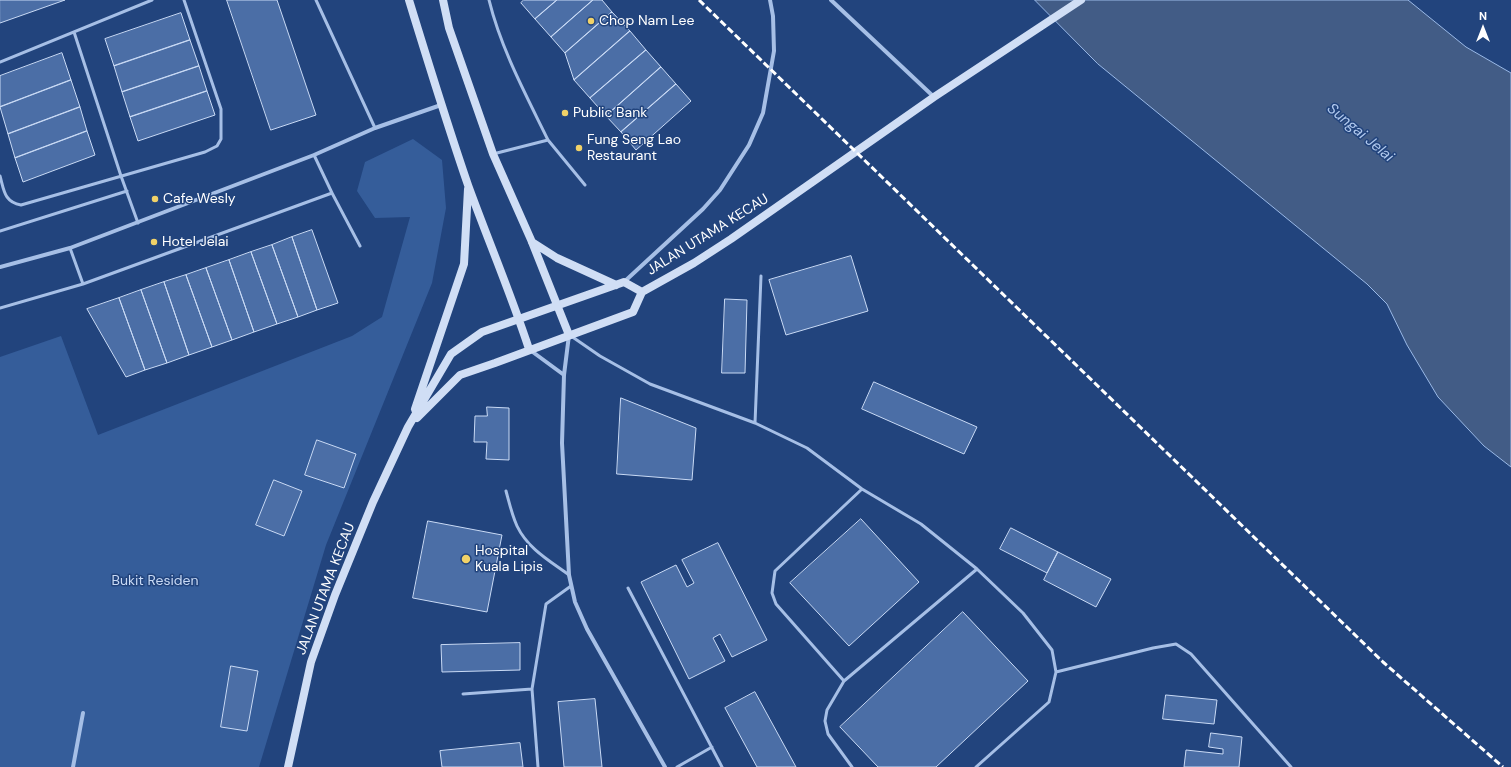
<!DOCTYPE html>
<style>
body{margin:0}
#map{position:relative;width:1511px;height:767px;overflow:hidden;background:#22447d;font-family:"DM Sans",sans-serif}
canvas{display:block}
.north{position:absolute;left:1463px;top:8px;width:40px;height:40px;-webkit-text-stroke:3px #22447d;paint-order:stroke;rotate:0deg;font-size:11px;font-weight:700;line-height:16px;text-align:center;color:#fff}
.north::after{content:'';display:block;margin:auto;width:14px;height:18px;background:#fff;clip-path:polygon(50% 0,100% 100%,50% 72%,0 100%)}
</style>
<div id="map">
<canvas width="1511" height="767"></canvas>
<div class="north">N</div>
</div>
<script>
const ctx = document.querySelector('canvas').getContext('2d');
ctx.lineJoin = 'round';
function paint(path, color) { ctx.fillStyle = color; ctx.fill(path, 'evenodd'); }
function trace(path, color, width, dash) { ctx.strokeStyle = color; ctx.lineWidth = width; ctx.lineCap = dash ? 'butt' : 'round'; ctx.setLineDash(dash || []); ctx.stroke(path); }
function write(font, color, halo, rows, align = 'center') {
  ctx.font = font + ' "DM Sans",sans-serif'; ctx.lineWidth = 3; ctx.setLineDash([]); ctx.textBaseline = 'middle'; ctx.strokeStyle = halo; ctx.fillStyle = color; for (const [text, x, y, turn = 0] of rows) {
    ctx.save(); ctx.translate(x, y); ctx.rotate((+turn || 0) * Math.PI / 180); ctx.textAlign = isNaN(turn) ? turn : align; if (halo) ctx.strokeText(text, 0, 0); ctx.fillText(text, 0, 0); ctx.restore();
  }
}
paint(new Path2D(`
 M413,139L442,160L446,208L432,283L326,545L259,767H0V357L61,336L98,435L352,336L382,317L410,217L375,218L357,191L365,162Z`), '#355d9a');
const water = new Path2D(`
 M1035,0H1408L1466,47L1511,73V467L1484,446L1438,397L1407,345L1387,304L1367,284L1098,64Z`);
paint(water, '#425c86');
trace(water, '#9ab9e7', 1);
const building = new Path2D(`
 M0,0H65L0,23Z
 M227,0H277L316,115L271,130Z
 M524,0H557L535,19L521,3Z
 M557,0H593L551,37L535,19Z
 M593,0H602L612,12L565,53L551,37Z
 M612,12L630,31L574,80L565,53Z
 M181,13L190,40L114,66L105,39Z
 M630,31L646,50L590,98L574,80Z
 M190,40L199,66L122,92L114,66Z
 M646,50L661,67L606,116L590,98Z
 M62,53L71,80L0,107V76Z
 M199,66L207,91L130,117L122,92Z
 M661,67L676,84L621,132L606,116Z
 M71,80L80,107L8,134L0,107Z
 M676,84L691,101L636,150L621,132Z
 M207,91L215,115L138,141L130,117Z
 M80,107L87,131L15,158L8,134Z
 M87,131L95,155L23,182L15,158Z
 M312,230L338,303L317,310L292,237Z
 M292,237L317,310L298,317L272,245Z
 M272,245L298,317L277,324L251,252Z
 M251,252L277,324L254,332L229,260Z
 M851,256L868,311L786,335L769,280Z
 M229,260L254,332L232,340L206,268Z
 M206,268L232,340L212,347L186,275Z
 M186,275L212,347L189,355L164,282Z
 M164,282L189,355L167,363L141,290Z
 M141,290L167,363L145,370L119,298Z
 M119,298L145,370L126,377L87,309Z
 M725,299L747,300L745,373H722Z
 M874,382L977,427L964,454L862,409Z
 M621,398L696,428L692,480L617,474Z
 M487,407L509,408V460L486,459L487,442H474L475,416H487Z
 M317,440L356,454L344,488L305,475Z
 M274,480L302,491L284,536L256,525Z
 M861,519L919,582L849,646L790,583Z
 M428,521L502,535L487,612L413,598Z
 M1011,528L1058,552L1047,573L1000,549Z
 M718,543L767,640L732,657L720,634L713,638L725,661L689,679L641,582L676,565L687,587L694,583L682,560Z
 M1058,552L1111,579L1096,607L1044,580Z
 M963,612L1028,681L936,767H878L840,727Z
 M520,643V670L442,672L441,645Z
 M231,666L258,671L247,731L221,727Z
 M755,692L796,767H757L725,708Z
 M1166,695L1217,700L1214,724L1163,719Z
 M595,699L602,767H564L558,702Z
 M1211,733L1242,737L1239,767H1184L1186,750L1223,754V749L1209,747Z
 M520,743L523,767H442L440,751Z`);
paint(building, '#4b6ea6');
trace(building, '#c9daf5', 1);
trace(new Path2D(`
 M316,0L375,128
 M489,0C501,49 526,95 548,140
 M74,32L121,176L138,223
 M0,62L152,0
 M493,154L548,140L585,185
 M0,176C4,190 4,202 21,205L205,152L217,146L221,139V109L184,0
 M332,193L360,246
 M0,231L127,191
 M70,248L83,284
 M0,308L83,284L332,193L314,155
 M571,336L600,356L650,384L755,423L807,448L862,489L921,524L977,569L1023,613L1052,650L1056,672L1049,702L976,767
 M755,423L761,276
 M506,491C509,502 512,515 517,526C528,549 550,561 569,575
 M628,588L722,767
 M1056,672L1153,648L1176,644L1191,654L1291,767
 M844,681L776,604L772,593L775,571L862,489
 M463,694L532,689
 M538,767L532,689L546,604L571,586
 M677,767L712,747
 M852,767L828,734L825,721L827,710L844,681L977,569`), '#a6bfe6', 3);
trace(new Path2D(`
 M831,0L934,97
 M0,267L70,248L314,155L375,128L441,105
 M624,282L703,209L720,190L749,145L763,113L774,51L773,16L770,0
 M569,335L564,375L562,443L569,575L575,602L587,629L665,767
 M530,350L564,375
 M73,767L83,713`), '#a6bfe6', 4);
trace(new Path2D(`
 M409,0C428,62 447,124 468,185C488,240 511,294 529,349
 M443,0L449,28L493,154L532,242L569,335
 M532,242L557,258L616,285
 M642,292L694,263L731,239L934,97L1081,0
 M415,409L464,264L468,189
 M417,418L460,375L495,363L633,312L642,292
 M288,767L311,662L335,595L373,502L408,427L451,354L482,332L624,282L642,292`), '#d0def5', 8);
trace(new Path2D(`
 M699,0L1383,662L1503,767`), '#fff', 3, [7, 3]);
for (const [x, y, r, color] of [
 [591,21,4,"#f1d268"],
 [565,113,4,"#f1d268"],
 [579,148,4,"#f1d268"],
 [155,199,4,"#f1d268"],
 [154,242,4,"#f1d268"],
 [466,559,5,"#f1d268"]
]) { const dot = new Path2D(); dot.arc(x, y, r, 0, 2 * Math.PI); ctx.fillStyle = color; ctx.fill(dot); trace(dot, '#22447d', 1.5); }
write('14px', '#fff', '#22447d', [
 ["Chop Nam Lee",599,21],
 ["Public Bank",573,113],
 ["Fung Seng Lao",587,140],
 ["Restaurant",587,156],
 ["Cafe Wesly",163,199],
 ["Hotel Jelai",162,242],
 ["Hospital",475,551],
 ["Kuala Lipis",475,567]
], 'left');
write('14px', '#fff', '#22447d', [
 ["JALAN UTAMA KECAU",708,235,-32],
 ["JALAN UTAMA KECAU",326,589,-69]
]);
write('14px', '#c9daf5', '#22447d', [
 ["Bukit Residen",155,581]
]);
write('italic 15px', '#b1c9ee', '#22447d', [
 ["Sungai Jelai",1360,133,40]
]);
</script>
